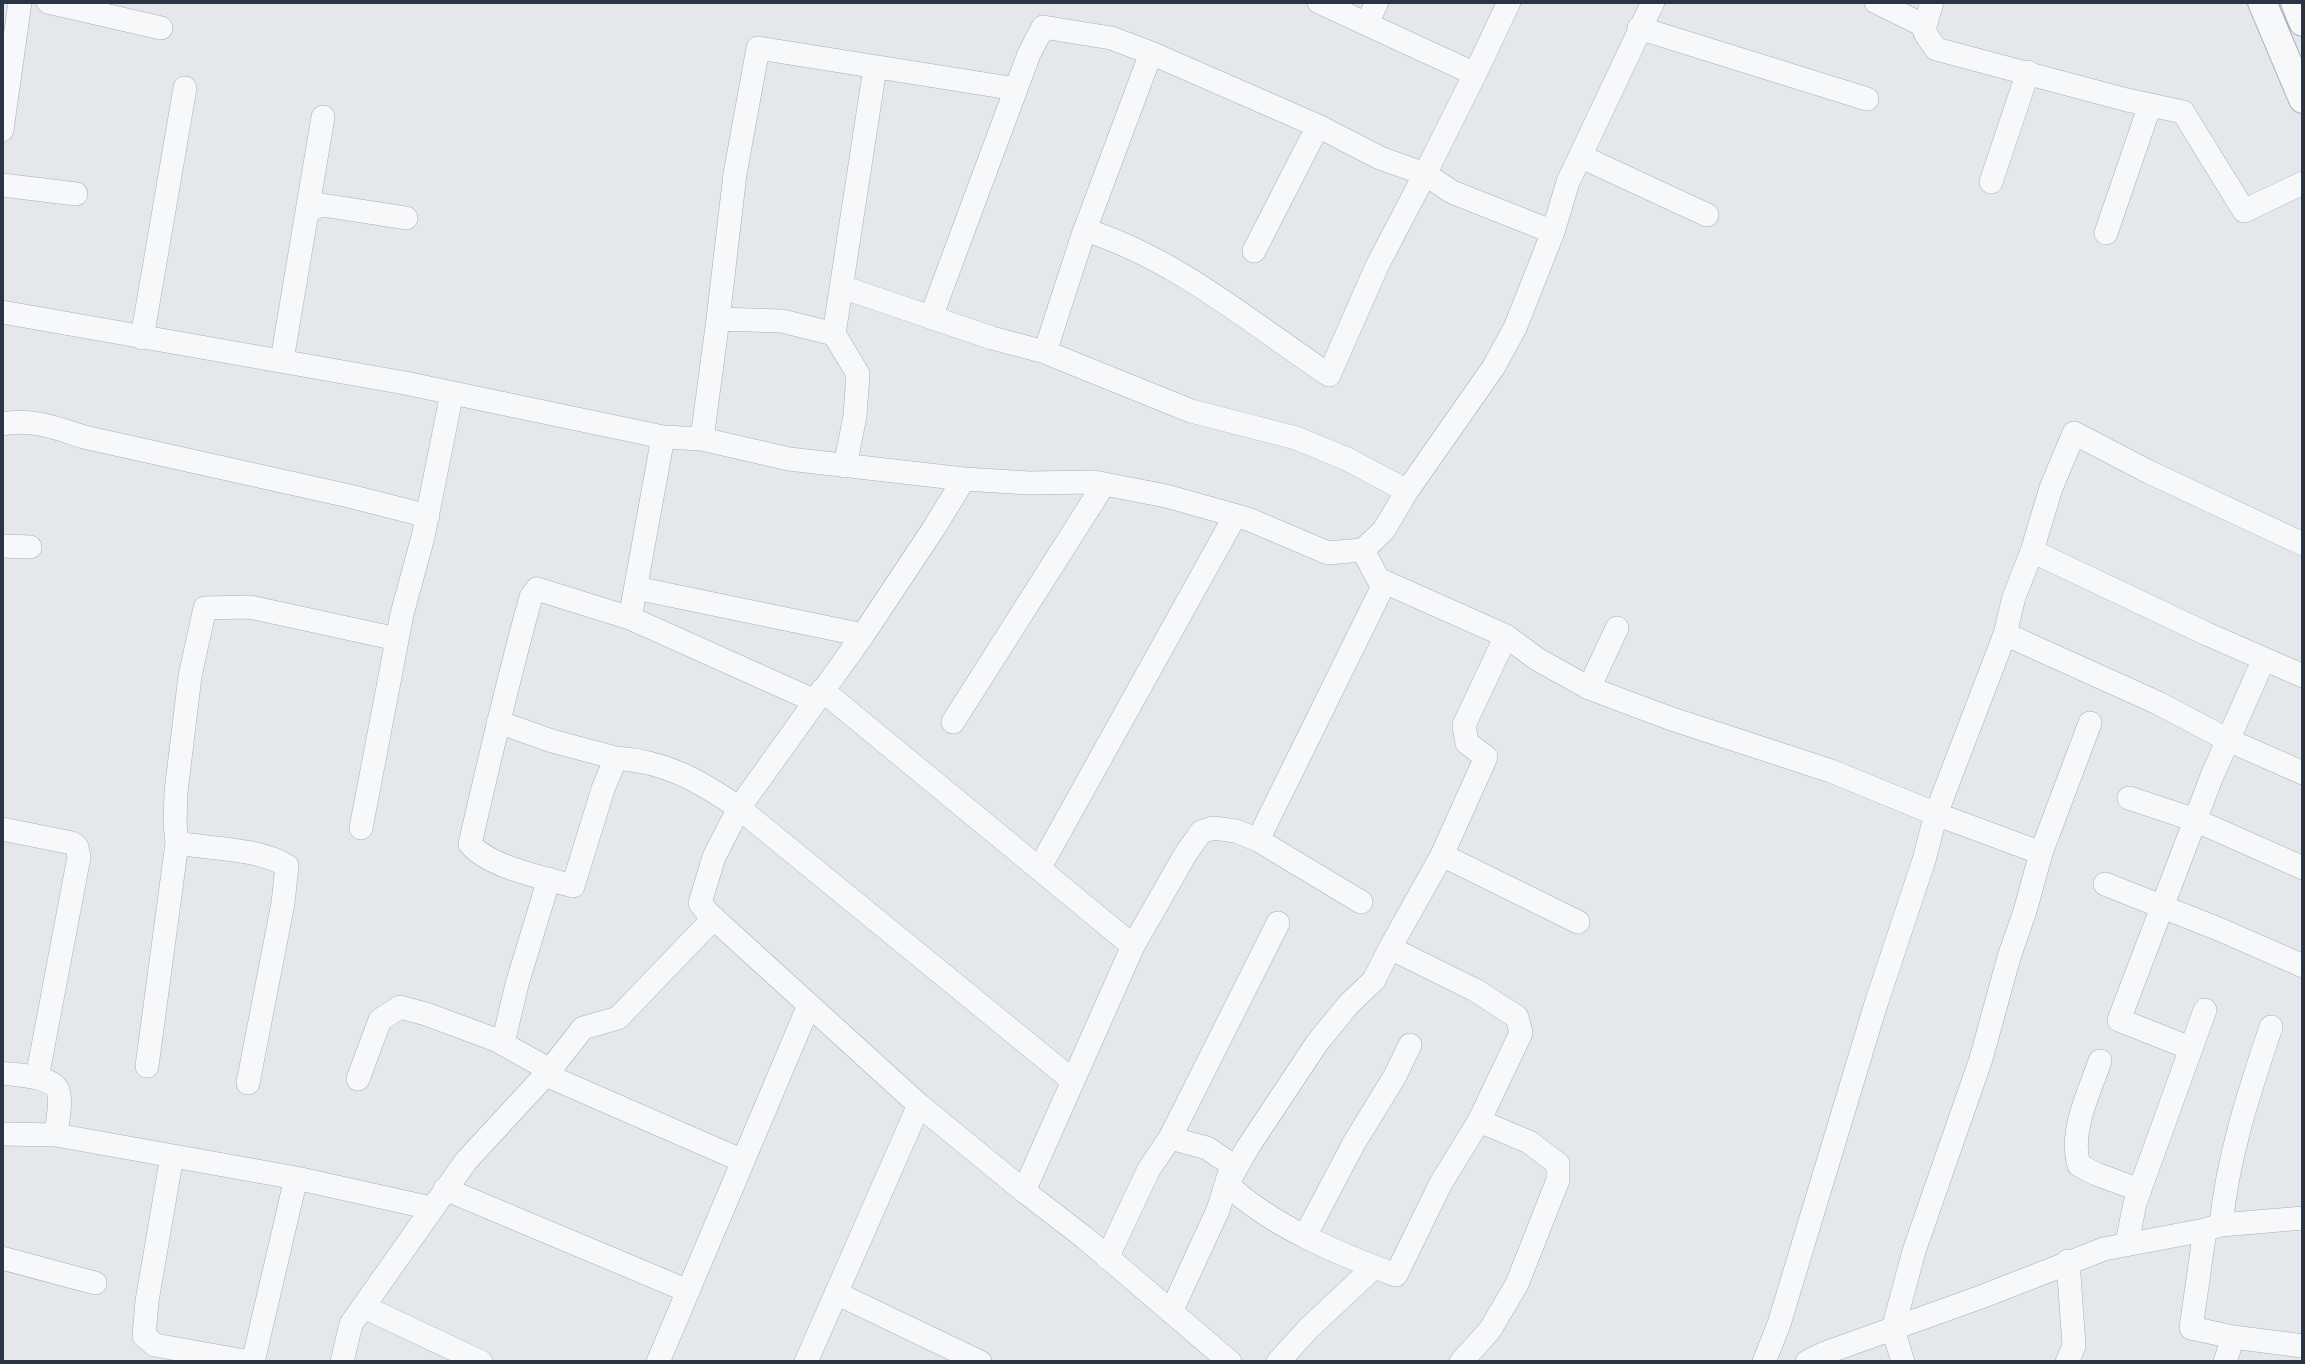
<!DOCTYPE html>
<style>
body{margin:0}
#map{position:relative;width:2305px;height:1364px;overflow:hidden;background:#e4e7ec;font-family:"DM Sans",sans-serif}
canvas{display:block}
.frame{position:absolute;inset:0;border:4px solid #2b3445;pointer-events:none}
</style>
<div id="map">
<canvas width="2305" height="1364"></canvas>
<div class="frame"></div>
</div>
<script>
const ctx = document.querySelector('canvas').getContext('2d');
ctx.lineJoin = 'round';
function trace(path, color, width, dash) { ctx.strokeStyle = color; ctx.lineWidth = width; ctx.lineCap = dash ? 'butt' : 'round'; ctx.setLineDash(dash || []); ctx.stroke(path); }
const minor = new Path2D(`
 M48,2L161,28
 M1319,2L1475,74L1509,2
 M1876,2L1925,26V33L1936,49L2127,100L2183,112L2244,211L2303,183
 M1367,23L1377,2
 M1925,26L1932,2
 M1639,28L1867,99
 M2,130L20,2
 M1580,156L1707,215
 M1991,182L2028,72
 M2,185L76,194
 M308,211L322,205L406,218
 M1085,230C1175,258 1251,323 1329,375L1377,266L1425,174L1452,192L1553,232
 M2106,233L2150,105
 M1254,251L1318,126
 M842,287L992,338L1045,352L1191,411L1296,438L1347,459L1407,491
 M2,312L405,383L663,437L702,439L789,459L964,479L1029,483L1094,482L1166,496L1248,519L1328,553L1363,550L1384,530L1407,491L1493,368L1515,328L1553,232L1568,182L1653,2
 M931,317L1029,54L1043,27L1111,38L1151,53L1318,126L1380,158L1425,174L1475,74
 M718,319L735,174L758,48L1016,89
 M834,334L875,68
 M142,338L185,88
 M1045,352L1083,235L1151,53
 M282,360L323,117
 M2,424C31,418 56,428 84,437L349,496L428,516
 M702,439L718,319L782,321L834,334L858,374L855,416L845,466
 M964,479L934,528L863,635L739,808L714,857L700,903L708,913L919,1105L1024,1191L1085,1238L1230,1362
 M2303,544L2149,472L2074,433L2051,488L2032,551L2014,597L2005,634L2158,703L2228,740L2303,773
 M2,546L30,547
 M1363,550L1378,579L1506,636L1537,659L1589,688L1669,718L1831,771L1936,814L2041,853
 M2032,551L2207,634L2303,676
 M636,588L863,635
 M630,618L815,701
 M1589,688L1617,628
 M822,690L1133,946
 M498,722L552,741L616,758L603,789L573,886C544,878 489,867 470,844C489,761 508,679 531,597L537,589L630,618L663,437
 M953,722L1104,484
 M616,758C667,762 698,780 739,808L1072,1080
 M2129,798L2195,820L2303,868
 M361,828L402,614L423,537L452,393
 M2,829L72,843L77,847L79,857L37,1078
 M1258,840L1385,582
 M177,843C210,849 258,848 287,866L283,903L248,1083
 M1442,855L1578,922
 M1039,869L1235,516
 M2105,884L2221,930L2303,966
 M1390,948L1374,980L1348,1005L1317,1043L1248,1147L1227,1184C1271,1226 1339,1254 1396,1275L1441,1183L1479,1121
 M503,1043L517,984L549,879
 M2190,1048L2119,1020L2212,776L2264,659
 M2100,1061C2089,1093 2069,1132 2079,1165L2096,1174L2140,1190
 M147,1066L177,843L175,824L176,792L190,676L205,608L250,607L397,639
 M2,1073C15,1075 54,1076 58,1091C62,1102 57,1123 56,1135
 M546,1075L743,1161
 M358,1079L380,1020L400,1007L426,1014L496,1040L550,1070
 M2,1134L56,1135L296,1178L431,1208
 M1170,1138L1207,1148L1232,1165L1218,1210L1171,1312
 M172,1156L147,1301L144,1336L155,1345L250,1362
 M445,1189L688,1291
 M1024,1191L1133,946L1185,855L1201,832L1213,828L1236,831L1258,840L1361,902
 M2221,1225C2228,1156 2249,1092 2271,1027
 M2205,1230L2191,1328L2233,1337L2225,1362
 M1305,1236L1354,1143L1395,1076L1410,1045
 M2127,1243L2135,1203L2205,1010
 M2,1258L95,1283
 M1107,1258L1149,1169L1170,1138L1278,923
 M836,1293L980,1362
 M364,1307L481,1362
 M2233,1337L2303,1346
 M253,1362L296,1178
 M342,1362L351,1324L466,1161L550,1070L583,1028L618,1018L714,918
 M658,1362L809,1005
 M806,1362L919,1105
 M1278,1362L1309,1328L1374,1267
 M1461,1362L1490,1330L1517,1284L1558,1180V1164L1529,1142L1479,1121L1521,1033L1517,1017L1475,990L1390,948L1442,855L1486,757L1467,743L1464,725L1506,636
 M1764,1362L1779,1324L1875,1007L1924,860L1936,814L2005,634
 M1807,1362L1825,1353L1981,1297L2104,1249L2205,1230L2221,1225L2303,1218
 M1903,1362L1893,1329L1914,1251L1981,1059L2009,957L2025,911L2041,853L2090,723
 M2067,1362L2074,1346L2068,1261`);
const tertiary = new Path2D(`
 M2262,2L2303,99
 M2295,2L2303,22`);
trace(minor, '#a9aeb7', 24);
trace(tertiary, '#a9aeb7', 30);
trace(minor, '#f7f8fa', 23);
trace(tertiary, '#f7f8fa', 28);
</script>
